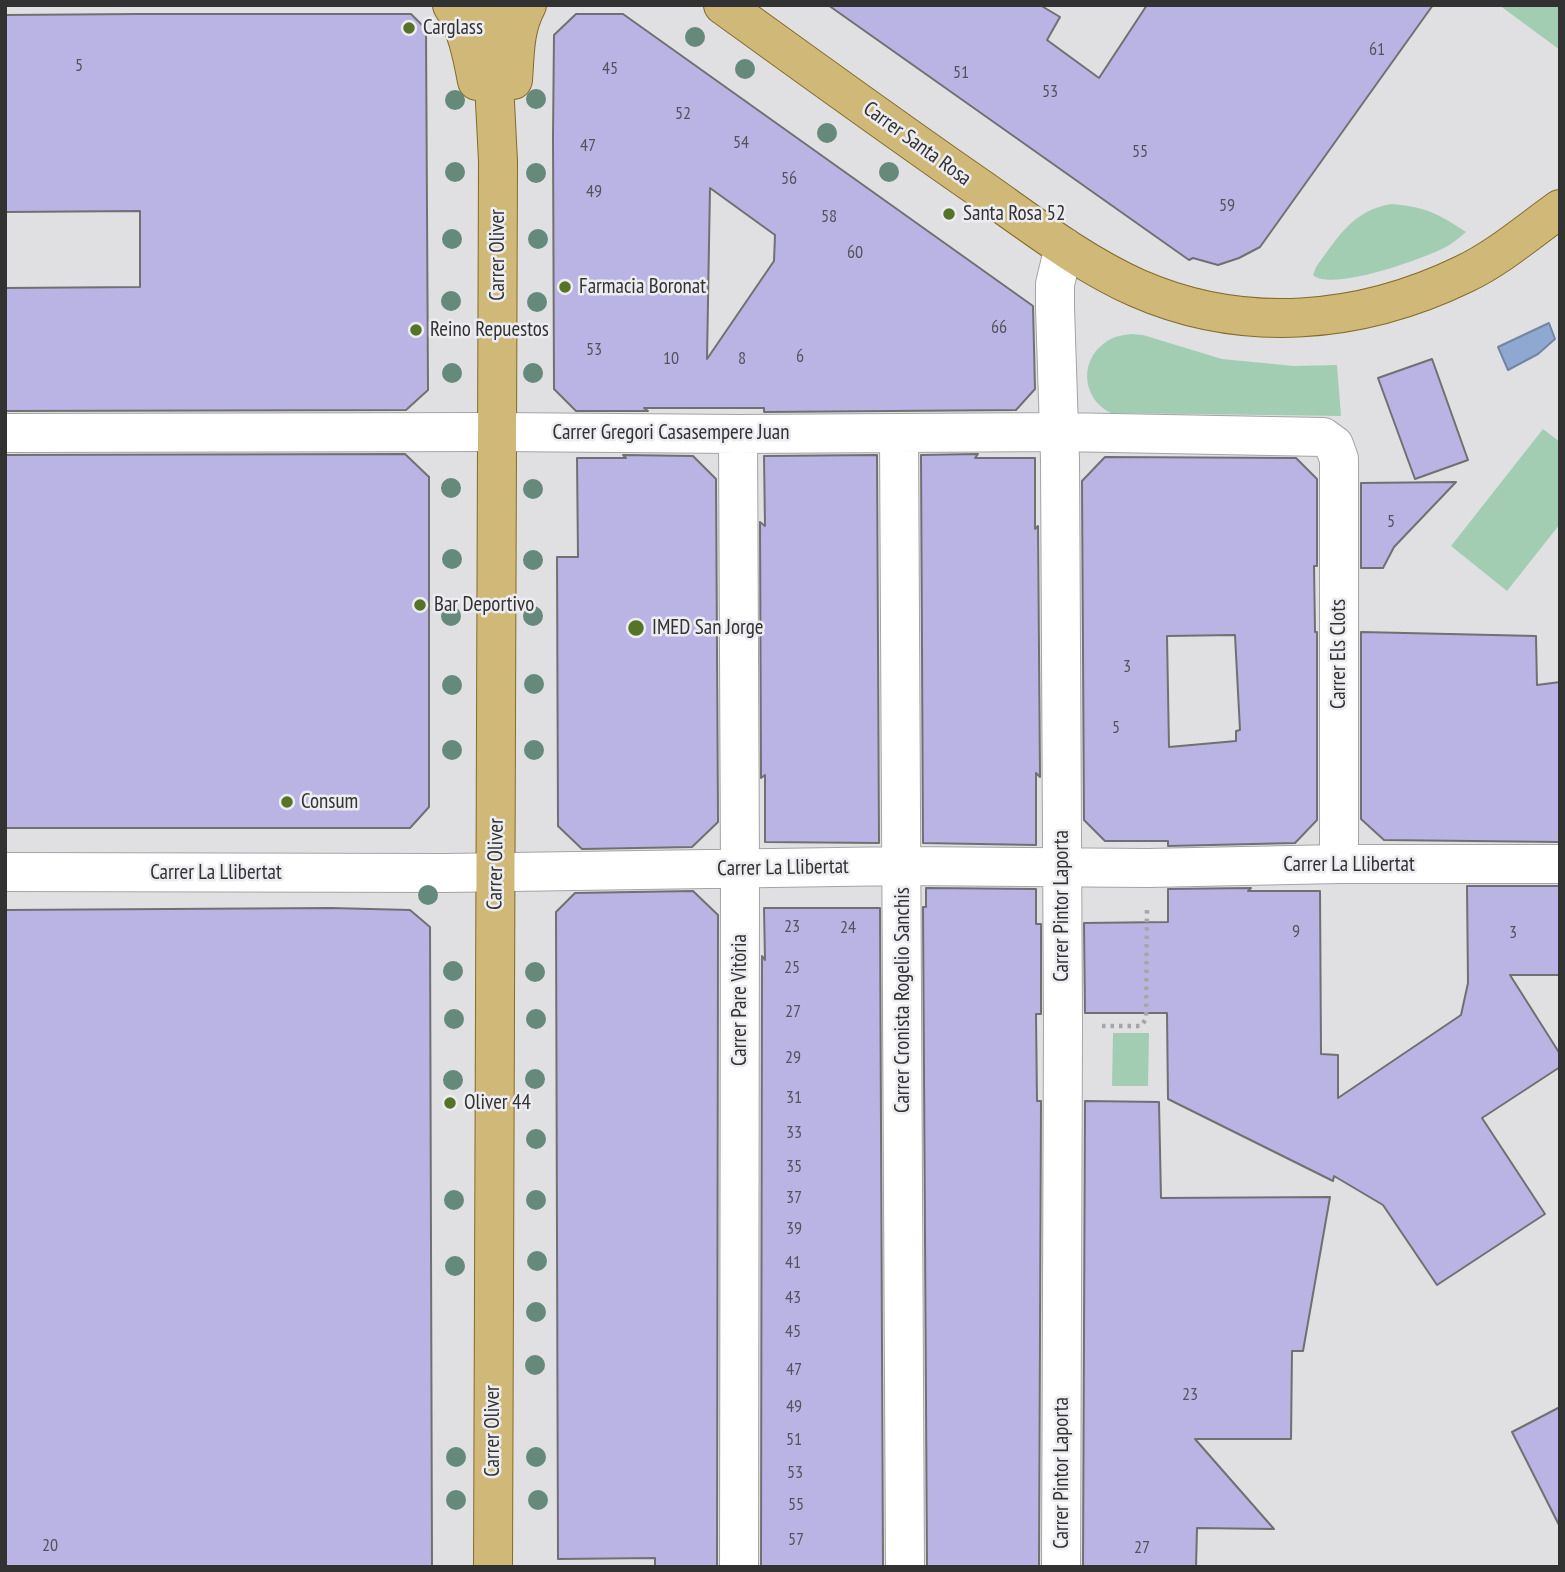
<!DOCTYPE html>
<meta charset="utf-8">
<style>
body{margin:0}
#map{position:relative;width:1565px;height:1572px;overflow:hidden;background:#e0e0e3;font-family:"PT Sans Narrow",sans-serif}
canvas{display:block}
.frame{position:absolute;inset:0;border:7px solid #323233;pointer-events:none}
</style>
<div id="map">
<canvas width="1565" height="1572"></canvas>
<div class="frame"></div>
</div>
<script>
const ctx = document.querySelector('canvas').getContext('2d');
ctx.lineJoin = 'round';
function paint(path, color) { ctx.fillStyle = color; ctx.fill(path, 'evenodd'); }
function trace(path, color, width, dash) { ctx.strokeStyle = color; ctx.lineWidth = width; ctx.lineCap = dash ? 'butt' : 'round'; ctx.setLineDash(dash || []); ctx.stroke(path); }
function write(font, color, halo, rows, align = 'center') {
  ctx.font = font + ' "PT Sans Narrow",sans-serif'; ctx.lineWidth = 5; ctx.setLineDash([]); ctx.textBaseline = 'middle'; ctx.strokeStyle = halo; ctx.fillStyle = color; for (const [text, x, y, turn = 0] of rows) {
    ctx.save(); ctx.translate(x, y); ctx.rotate((+turn || 0) * Math.PI / 180); ctx.textAlign = isNaN(turn) ? turn : align; if (halo) ctx.strokeText(text, 0, 0); ctx.fillText(text, 0, 0); ctx.restore();
  }
}
paint(new Path2D(`
 M1499,5H1560V50Z
 M1391,204C1426,207 1437,213 1466,232C1459,238 1452,244 1444,248C1422,259 1332,292 1313,275L1316,267C1338,237 1352,211 1391,204Z
 M1131,334L1143,335L1222,359L1294,366L1337,365L1341,416L1111,413C1080,398 1079,357 1109,340C1115,336 1124,335 1131,334Z
 M1543,429L1560,442V524L1507,591L1451,546Z
 M1113,1033H1149L1148,1086H1112Z`), '#a3cdb3');
const water = new Path2D(`
 M1549,323L1555,339L1538,354L1508,370L1498,347Z`);
paint(water, '#8fa8d2');
trace(water, '#7385a2', 2);
const building = new Path2D(`
 M828,5H1040L1060,17L1047,40L1099,78L1147,5H1433L1260,247L1239,258L1218,265L1193,258L1189,260Z
 M139,14H411L426,29L428,390L406,410L5,411V288L140,287V211L5,212V15Z
 M576,14H623L1033,306L1035,389L1016,410L764,412V408H644L648,411H576L554,389L553,136L554,35ZM710,188L775,235L774,261L707,359Z
 M1432,359L1468,460L1415,479L1378,378Z
 M405,454L429,477V807L410,828H5V455Z
 M978,454L975,458H1035V529L1038,526L1040,777L1036,773V845L923,843L921,455Z
 M623,455L693,456L716,479L718,822L692,847L582,849L558,826L557,557H578L577,458H626Z
 M877,455L879,843L765,842V775L761,778L760,522L765,526L764,456Z
 M1105,457L1296,458L1317,479V566H1314L1315,632H1317V820L1295,843L1168,846V841H1105L1084,820L1082,481ZM1235,635L1240,730L1236,731V741L1169,747L1167,636Z
 M1456,482L1394,547L1383,568H1361V483Z
 M1361,632L1536,636L1537,685L1560,682V842L1384,840L1361,819Z
 M1467,886H1560V975H1510L1560,1054V1067L1482,1118L1545,1214L1437,1285L1383,1205L1334,1176L1333,1181L1168,1099L1167,1013H1085L1084,923L1168,922V889L1251,888L1248,891H1320L1321,1054L1338,1055V1098L1461,1015L1468,983Z
 M926,888L1036,889V924H1041V1014H1036L1037,1101H1041L1039,1567H927L923,907H926Z
 M693,891L718,915L717,1567H655V1558L558,1559L556,912L575,893Z
 M331,908L410,910L430,927L432,1567H5V910Z
 M764,908H880L883,1567H761L762,956L765,960Z
 M1085,1101L1159,1102L1161,1198L1330,1197L1303,1351H1292L1291,1439H1195L1274,1529L1197,1528L1196,1567H1083Z
 M1560,1407V1527L1512,1432Z`);
paint(building, '#bab4e4');
trace(building, '#707073', 2);
const minor = new Path2D(`
 M5,433L497,432L738,434L1060,432L1323,437L1334,445L1339,459V864
 M899,433L905,1567
 M738,434L740,869L739,1567
 M5,872L445,873L903,866L1148,868L1339,864H1560
 M1061,1567L1063,1025L1060,460L1055,308V284L1064,247`);
const major = new Path2D(`
 M452,5C467,28 472,55 477,81
 M490,5L498,161L493,1567
 M723,5C809,67 894,129 981,189C1031,224 1081,263 1137,288C1244,335 1361,324 1464,274C1498,258 1529,231 1560,209
 M513,80C515,54 514,29 527,5`);
trace(minor, '#a4a4a7', 40);
trace(major, '#846b26', 40);
trace(new Path2D(`
 M1102,1026H1141L1146,1019L1147,907`), '#a6a6a8', 4.5, [3.5, 5]);
trace(minor, '#fff', 38);
trace(major, '#d0b879', 38);
ctx.fillStyle = '#65897a';
for (const [x, y] of [
 [695,37],
 [745,69],
 [536,99],
 [455,100],
 [827,133],
 [455,172],
 [889,172],
 [536,173],
 [452,239],
 [538,239],
 [451,301],
 [537,302],
 [452,373],
 [533,373],
 [451,488],
 [533,489],
 [452,559],
 [533,560],
 [451,616],
 [533,616],
 [534,684],
 [452,685],
 [452,750],
 [534,750],
 [428,895],
 [453,971],
 [535,972],
 [454,1019],
 [536,1019],
 [535,1079],
 [453,1080],
 [536,1139],
 [454,1200],
 [536,1200],
 [537,1261],
 [455,1266],
 [536,1312],
 [535,1365],
 [456,1457],
 [536,1457],
 [456,1500],
 [538,1500]
]) { ctx.beginPath(); ctx.arc(x, y, 10, 0, 2 * Math.PI); ctx.fill(); }
for (const [x, y, r, color] of [
 [409,28,7,"#577327"],
 [949,214,7,"#577327"],
 [565,287,7,"#577327"],
 [416,330,7,"#577327"],
 [420,605,7,"#577327"],
 [636,628,9,"#577327"],
 [287,802,7,"#577327"],
 [450,1103,7,"#577327"]
]) { const dot = new Path2D(); dot.arc(x, y, r, 0, 2 * Math.PI); ctx.fillStyle = color; ctx.fill(dot); trace(dot, '#ededf1', 2.5); }
write('18px', '#54525f', null, [
 ["61",1377,50],
 ["5",79,66],
 ["45",610,69],
 ["51",961,73],
 ["53",1050,92],
 ["52",683,114],
 ["54",741,143],
 ["47",588,146],
 ["55",1140,152],
 ["56",789,179],
 ["49",594,192],
 ["59",1227,206],
 ["58",829,217],
 ["60",855,253],
 ["66",999,328],
 ["53",594,350],
 ["6",800,357],
 ["10",671,359],
 ["8",742,359],
 ["5",1391,522],
 ["3",1127,667],
 ["5",1116,728],
 ["23",792,927],
 ["24",848,928],
 ["9",1296,932],
 ["3",1513,933],
 ["25",792,968],
 ["27",793,1012],
 ["29",793,1058],
 ["31",794,1098],
 ["33",794,1133],
 ["35",794,1167],
 ["37",794,1198],
 ["39",794,1229],
 ["41",793,1263],
 ["43",793,1298],
 ["45",793,1332],
 ["47",794,1370],
 ["23",1190,1395],
 ["49",794,1407],
 ["51",794,1440],
 ["53",795,1473],
 ["55",796,1505],
 ["57",796,1540],
 ["20",50,1546],
 ["27",1142,1548]
]);
write('21px', '#323233', '#ededf1', [
 ["Carglass",423,28],
 ["Santa Rosa 52",963,214],
 ["Farmacia Boronat",579,287],
 ["Reino Repuestos",430,330],
 ["Bar Deportivo",434,605],
 ["IMED San Jorge",652,628],
 ["Consum",301,802],
 ["Oliver 44",464,1103]
], 'left');
write('21px', '#323233', '#ededf1', [
 ["Carrer Santa Rosa",917,144,36],
 ["Carrer Oliver",498,255,-90],
 ["Carrer Gregori Casasempere Juan",671,433],
 ["Carrer Els Clots",1339,654,-90],
 ["Carrer Oliver",496,864,-89],
 ["Carrer La Llibertat",1349,865],
 ["Carrer La Llibertat",783,868,-1],
 ["Carrer La Llibertat",216,873],
 ["Carrer Pintor Laporta",1062,906,-90],
 ["Carrer Pare Vitòria",740,1000,-90],
 ["Carrer Cronista Rogelio Sanchis",903,1000,-90],
 ["Carrer Oliver",493,1431,-90],
 ["Carrer Pintor Laporta",1062,1473,-90]
]);
</script>
